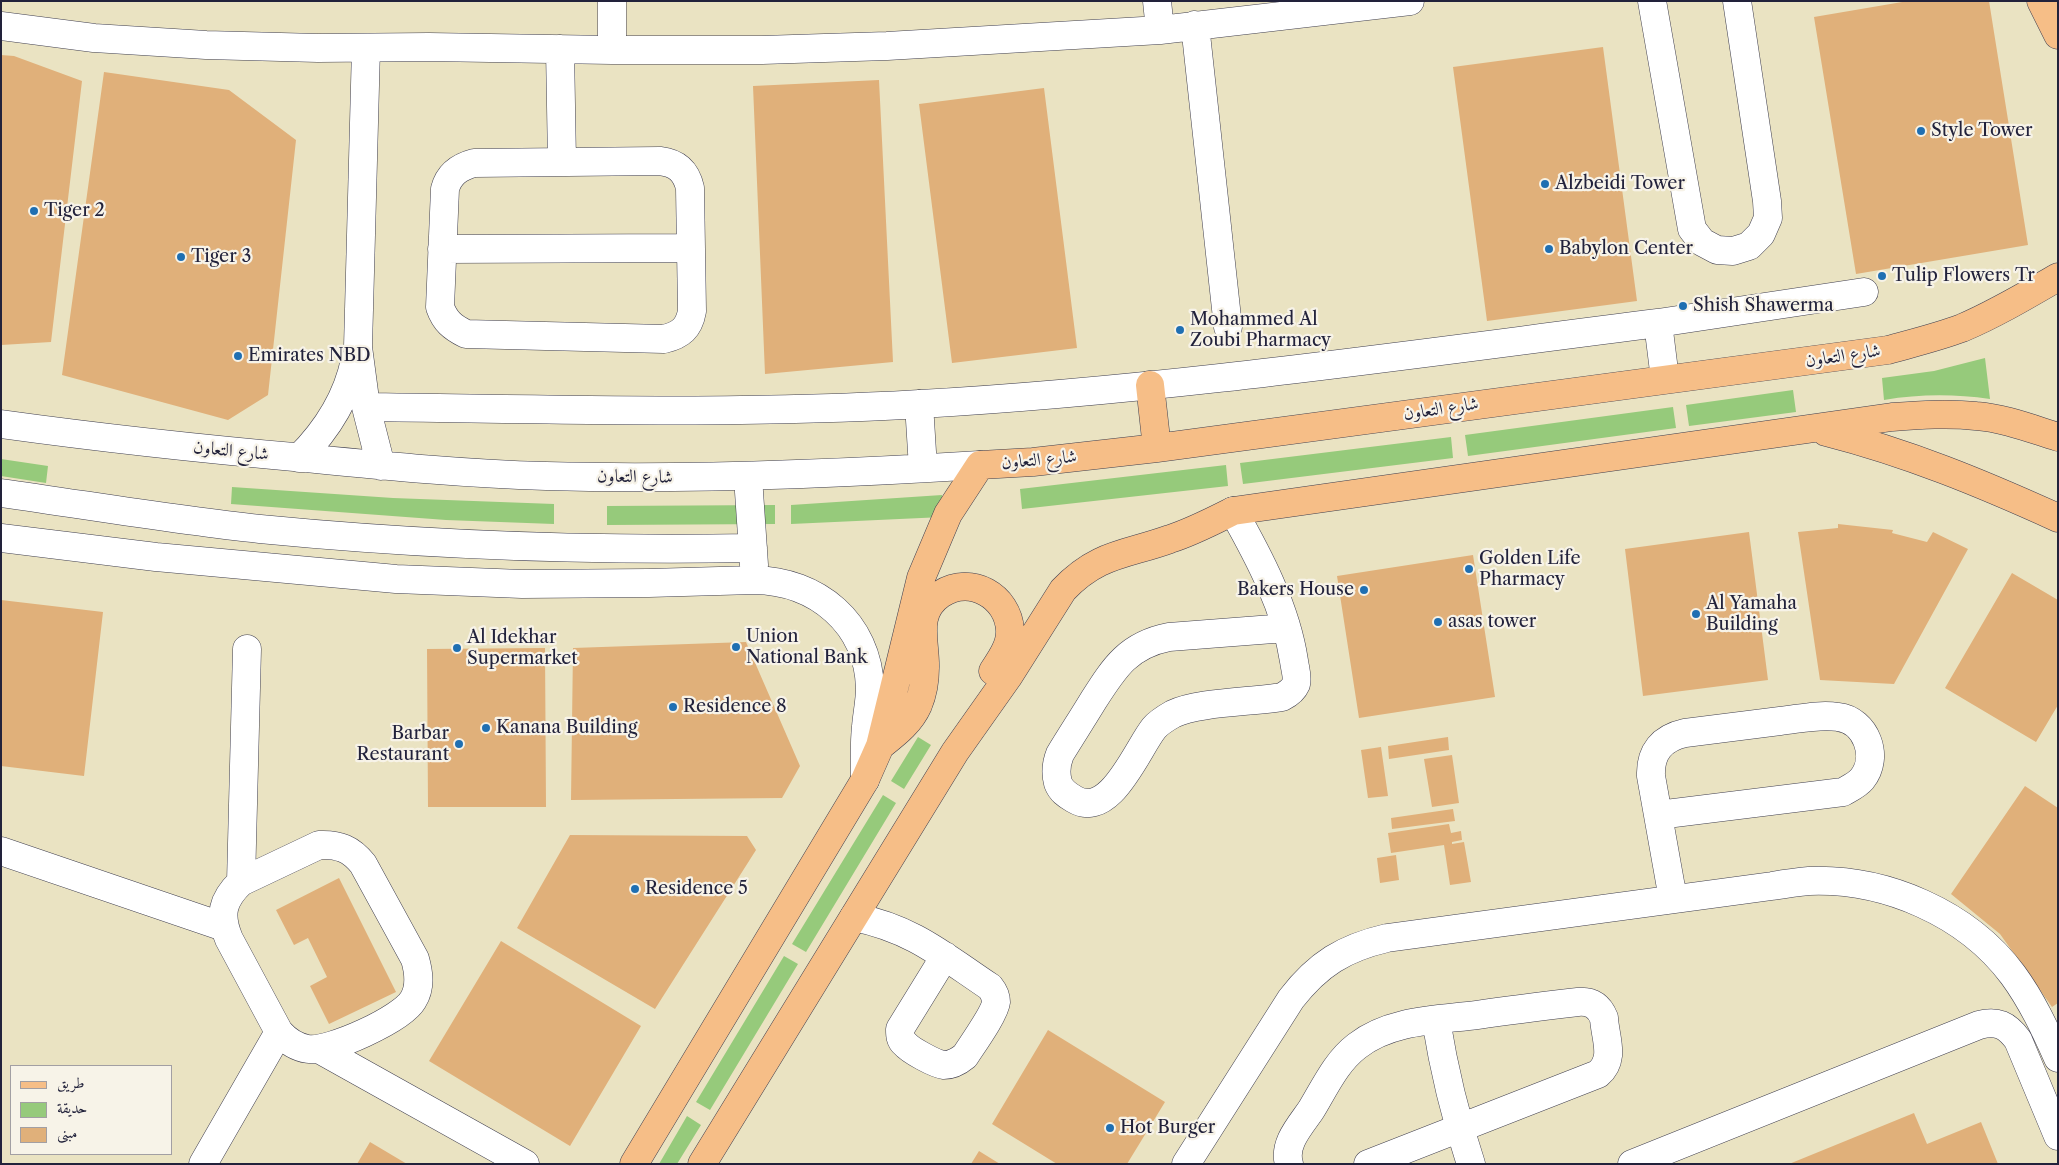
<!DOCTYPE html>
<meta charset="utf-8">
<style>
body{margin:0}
#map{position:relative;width:2059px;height:1165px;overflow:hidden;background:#eae3c2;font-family:"Libre Caslon Text",Amiri,serif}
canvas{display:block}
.frame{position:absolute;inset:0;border:2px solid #22223b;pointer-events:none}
.legend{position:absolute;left:10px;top:1065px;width:162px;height:90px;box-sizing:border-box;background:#f7f3e8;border:1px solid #a29fa3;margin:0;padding:6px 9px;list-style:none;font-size:15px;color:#22223b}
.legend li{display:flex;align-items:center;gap:10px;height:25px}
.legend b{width:25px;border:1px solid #a29fa3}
</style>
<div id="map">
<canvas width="2059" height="1165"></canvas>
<div class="frame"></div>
<ul class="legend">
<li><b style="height:6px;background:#f6be87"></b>طريق</li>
<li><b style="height:14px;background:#96ca7b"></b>حديقة</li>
<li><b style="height:14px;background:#e0b07a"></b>مبنى</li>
</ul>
</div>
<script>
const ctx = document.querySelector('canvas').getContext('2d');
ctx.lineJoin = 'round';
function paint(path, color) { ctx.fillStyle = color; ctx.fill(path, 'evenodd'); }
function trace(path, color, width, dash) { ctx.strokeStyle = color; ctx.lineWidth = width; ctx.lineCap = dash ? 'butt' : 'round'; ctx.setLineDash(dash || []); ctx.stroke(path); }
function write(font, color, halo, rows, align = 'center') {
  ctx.font = font + ' "Libre Caslon Text",Amiri,serif'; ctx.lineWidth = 4.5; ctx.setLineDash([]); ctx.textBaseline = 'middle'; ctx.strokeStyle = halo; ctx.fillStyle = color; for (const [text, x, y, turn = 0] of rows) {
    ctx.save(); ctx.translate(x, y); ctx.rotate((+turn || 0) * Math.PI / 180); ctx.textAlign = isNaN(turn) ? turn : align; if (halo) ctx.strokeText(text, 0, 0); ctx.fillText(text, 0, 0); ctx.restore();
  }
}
paint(new Path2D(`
 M1985,358L1990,399C1954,394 1920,394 1884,400L1882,378L1934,371Z
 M1793,390L1796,412L1689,426L1686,405Z
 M1673,407L1676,428L1468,456L1465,435Z
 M1451,437L1453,458L1243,484L1240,463Z
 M1,459L48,466L46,483L1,476Z
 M1226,465L1228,486L1022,509L1020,489Z
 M232,487L393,498L554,504V524L446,520L231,504Z
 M942,495L943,517L791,524V505Z
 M775,505V524L607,525V506Z
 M918,737L931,745L904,789L891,781Z
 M883,795L896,803L806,952L792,944Z
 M784,956L798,964L710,1110L696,1102Z
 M687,1116L701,1125L677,1164H659Z`), '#96ca7b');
paint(new Path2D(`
 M1908,1H1989L2028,245L1856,274L1814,17Z
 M1603,47L1637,301L1487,321L1453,67Z
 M1,55L14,56L82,81L51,342L1,345Z
 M104,72L229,90L296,140L268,395L228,420L62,375Z
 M879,80L893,362L765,374L753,86Z
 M1044,88L1077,348L952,363L919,104Z
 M1838,524L1893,530L1892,533L1927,542L1933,532L1968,549L1894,684L1820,680L1798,532L1838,528Z
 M1749,532L1768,680L1643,696L1625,549Z
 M1473,555L1495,697L1359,718L1337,576Z
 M2012,573L2058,600V705L2036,742L1945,688Z
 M1,600L103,612L84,776L1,766Z
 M746,642L800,766L782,798L571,800L573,648Z
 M545,648L546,807H428L427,649Z
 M1448,737L1449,750L1389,759L1388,746Z
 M1381,747L1388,796L1368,798L1361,750Z
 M1452,755L1459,803L1432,807L1424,759Z
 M2025,786L2058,808V1003L2052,1007L2000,934L1951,894Z
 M1453,809L1455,821L1392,829L1391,818Z
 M1449,824L1451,833L1461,831L1462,840L1452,842V844L1464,842L1471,882L1450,885L1444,845L1391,853L1388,833Z
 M570,835L747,836L756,850L655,1009L517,928Z
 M1396,855L1399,880L1380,883L1377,858Z
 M339,878L396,992L329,1024L310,986L327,977L308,938L294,945L276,910Z
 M501,941L641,1026L570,1146L429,1061Z
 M1048,1030L1165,1102L1127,1164H1057L992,1124Z
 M1914,1113L1927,1144L1981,1122L1998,1164H1789Z
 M370,1142L407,1164H357Z
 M979,1151L1000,1164H971Z`), '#e0b07a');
const minor = new Path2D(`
 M612,1V50
 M1157,1L1160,30
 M1652,1L1692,229L1702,242L1717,250L1733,251L1749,246L1761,234L1768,218L1767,201L1737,1
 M1195,25L1228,327
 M1,26L94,38L206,45L318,48L429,47L612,50H762L887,46L1160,30L1410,1
 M366,48L358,347L366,407L381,466
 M560,49L562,162
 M660,161C677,163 686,171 690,188L692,311C689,328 681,335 664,339L466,334C452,327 445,321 440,307L445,189C449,174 459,167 474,163Z
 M442,249L691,248
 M1658,323L1864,292
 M919,404L923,468
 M366,407C550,409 735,415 920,404C1167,390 1412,354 1658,323L1665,379
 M1,424C102,438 204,449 305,458C386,466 466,474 546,476C691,480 836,474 980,465
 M299,458C327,430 347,399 355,360
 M748,477L754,565
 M1,493C87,505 174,520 260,529C424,545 589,551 753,548
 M1233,511C1259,557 1286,608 1294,661C1295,669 1298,677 1296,684C1293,691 1288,694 1282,697C1252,702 1197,702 1173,714C1166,718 1159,722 1154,728C1137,749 1110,821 1074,799C1067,795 1061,791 1058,783C1055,772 1056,764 1060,754C1071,736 1082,719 1093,701C1114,668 1128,645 1169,637L1286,628
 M1,538L156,557L396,579L522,584L649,583L754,580C817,581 868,623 870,688C870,701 867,714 866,727C864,744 865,762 865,780
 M1658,815L1843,792C1850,788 1857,785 1862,779C1880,757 1866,720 1838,717C1819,714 1799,719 1780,721C1748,725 1716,729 1685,733C1662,738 1650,752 1651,776L1673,899
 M1,851L224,927
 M241,882L319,845C339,844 351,849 363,864L415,959C419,973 421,987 413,1000C402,1019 330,1052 308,1049C295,1047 287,1041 279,1032L229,939C219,915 222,900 241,882L247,649
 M854,917C913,929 942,955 990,987C994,992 996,996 996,1002C995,1013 972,1045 965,1056C959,1061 952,1065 944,1065C935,1064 910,1050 905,1044C900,1040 900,1035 900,1029L945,956
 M1436,1020C1444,1070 1455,1116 1471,1164
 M319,1049L525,1164
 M203,1164L279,1032
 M1186,1164L1291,999C1318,964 1344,948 1387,938L1772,886C1784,884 1797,882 1809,881C1885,878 1967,913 2013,975C2032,1001 2045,1029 2058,1058
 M1289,1164C1283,1144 1300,1126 1311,1110C1325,1087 1336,1062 1357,1046C1390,1020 1437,1020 1477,1015C1511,1010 1544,1006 1578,1002C1591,1001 1599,1006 1604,1018C1605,1038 1616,1059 1598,1074L1368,1164
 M1632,1164L1979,1025C1997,1020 2007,1025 2018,1040L2058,1136`);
const major = new Path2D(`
 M2041,1L2058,35
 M1150,385L1157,448
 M1826,432C1908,453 1981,483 2058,518
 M880,746C895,734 910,723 918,705C923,693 925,680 925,668C926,642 913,613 941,594C971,575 1008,596 1010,630C1011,645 1001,659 993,671
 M634,1164L865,780L880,746L921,578L948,514L980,465L1033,462L1157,448L1888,350C1913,343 1938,337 1962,328C1995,314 2027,295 2058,277
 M702,1164L955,752L1008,677L1063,590C1098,553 1126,555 1170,539C1192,532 1213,521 1233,511L1892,417C1920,415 1948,413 1976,416C2004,418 2032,429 2058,437`);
trace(minor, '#403f4f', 29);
trace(major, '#403f4f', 29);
trace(minor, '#fff', 28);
trace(major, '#f6be87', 28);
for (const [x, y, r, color] of [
 [1921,131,5,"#1f6fb2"],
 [1545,184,5,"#1f6fb2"],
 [34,211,5,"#1f6fb2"],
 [1549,249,5,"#1f6fb2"],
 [181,257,5,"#1f6fb2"],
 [1882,276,5,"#1f6fb2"],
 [1683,306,5,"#1f6fb2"],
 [1180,330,5,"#1f6fb2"],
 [238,356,5,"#1f6fb2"],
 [1469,569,5,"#1f6fb2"],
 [1364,590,5,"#1f6fb2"],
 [1696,614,5,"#1f6fb2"],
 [1438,622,5,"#1f6fb2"],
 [736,647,5,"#1f6fb2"],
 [457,648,5,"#1f6fb2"],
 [673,707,5,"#1f6fb2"],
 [486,728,5,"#1f6fb2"],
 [459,744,5,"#1f6fb2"],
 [635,889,5,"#1f6fb2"],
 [1110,1128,5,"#1f6fb2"]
]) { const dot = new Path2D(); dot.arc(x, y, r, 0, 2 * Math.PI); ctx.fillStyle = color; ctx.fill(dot); trace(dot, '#f7f3e8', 2); }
write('18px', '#22223b', '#f7f3e8', [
 ["Style Tower",1931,131],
 ["Alzbeidi Tower",1555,184],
 ["Tiger 2",44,211],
 ["Babylon Center",1559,249],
 ["Tiger 3",191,257],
 ["Tulip Flowers Tr",1892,276],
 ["Shish Shawerma",1693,306],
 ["Mohammed Al",1190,320],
 ["Zoubi Pharmacy",1190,341],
 ["Emirates NBD",248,356],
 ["Golden Life",1479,559],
 ["Pharmacy",1479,580],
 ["Bakers House",1354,590,"right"],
 ["Al Yamaha",1706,604],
 ["Building",1706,625],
 ["asas tower",1448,622],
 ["Union",746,637],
 ["National Bank",746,658],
 ["Al Idekhar",467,638],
 ["Supermarket",467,659],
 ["Residence 8",683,707],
 ["Kanana Building",496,728],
 ["Barbar",449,734,"right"],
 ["Restaurant",449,755,"right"],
 ["Residence 5",645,889],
 ["Hot Burger",1120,1128]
], 'left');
write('18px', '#22223b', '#f7f3e8', [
 ["شارع التعاون",1843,356,-8],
 ["شارع التعاون",1441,409,-8],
 ["شارع التعاون",231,451,6],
 ["شارع التعاون",1039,460,-5],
 ["شارع التعاون",635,477,1]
]);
</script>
